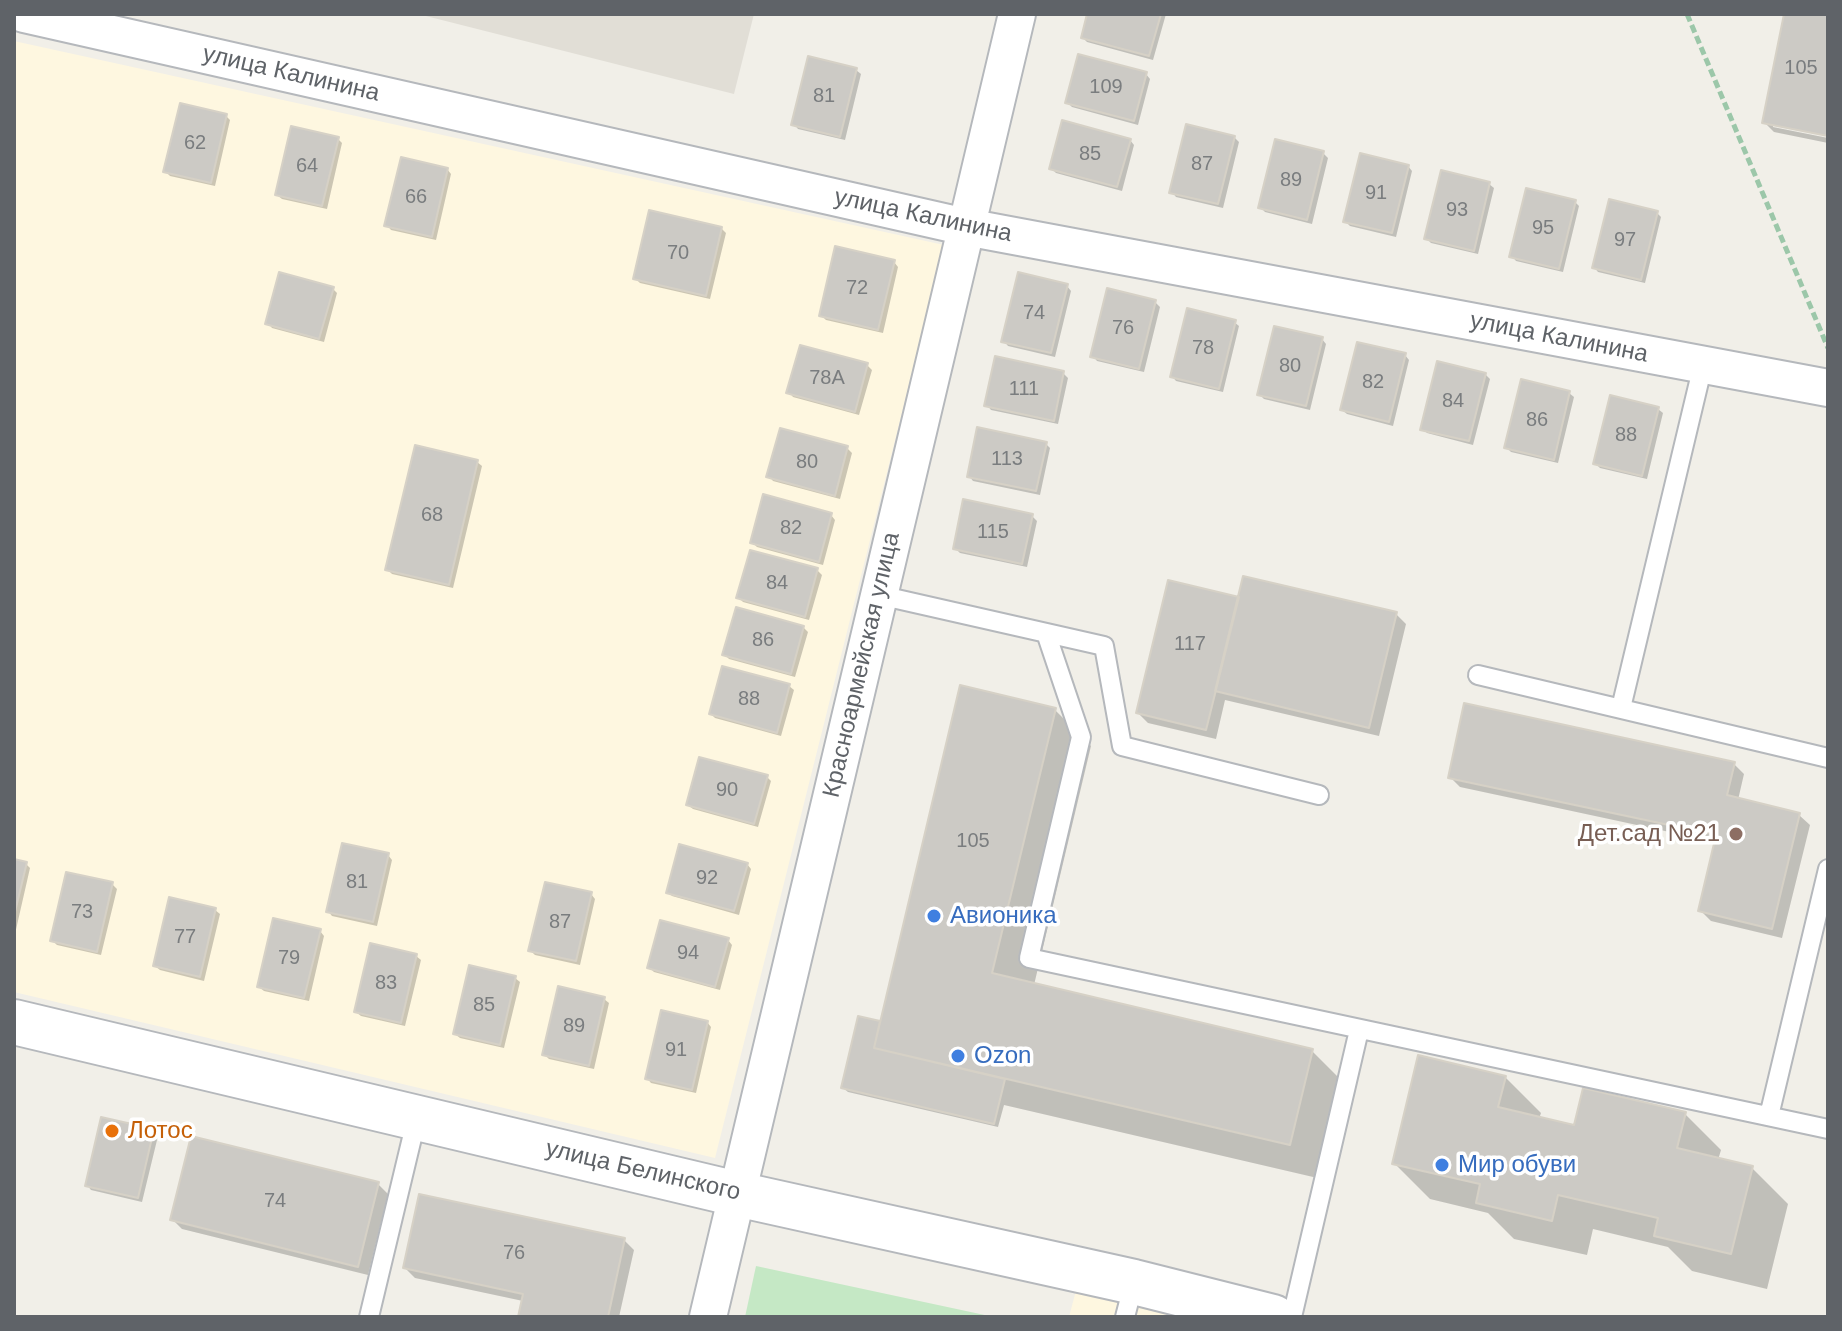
<!DOCTYPE html>
<meta charset="utf-8">
<style>
body{margin:0}
#map{position:relative;width:1842px;height:1331px;overflow:hidden;background:#f1efe8;font-family:Helvetica,sans-serif}
canvas{display:block}
.frame{position:absolute;inset:0;border:16px solid #5f6368;pointer-events:none}
</style>
<div id="map">
<canvas width="1842" height="1331"></canvas>
<div class="frame"></div>
</div>
<script>
const ctx = document.querySelector('canvas').getContext('2d');
ctx.lineJoin = 'round';
function paint(path, color) { ctx.fillStyle = color; ctx.fill(path, 'evenodd'); }
function trace(path, color, width, dash) { ctx.strokeStyle = color; ctx.lineWidth = width; ctx.lineCap = dash ? 'butt' : 'round'; ctx.setLineDash(dash || []); ctx.stroke(path); }
function write(font, color, halo, rows, align = 'center') {
  ctx.font = font + ' Helvetica,sans-serif'; ctx.lineWidth = 7; ctx.setLineDash([]); ctx.textBaseline = 'middle'; ctx.strokeStyle = halo; ctx.fillStyle = color; for (const [text, x, y, turn = 0] of rows) {
    ctx.save(); ctx.translate(x, y); ctx.rotate((+turn || 0) * Math.PI / 180); ctx.textAlign = isNaN(turn) ? turn : align; if (halo) ctx.strokeText(text, 0, 0); ctx.fillText(text, 0, 0); ctx.restore();
  }
}
paint(new Path2D(`
 M14,41L944,245L715,1158L14,992Z
 M1078,1283L1233,1317H1069Z`), '#fef7e0');
paint(new Path2D(`
 M418,14H754L734,94Z`), '#e1ded6');
paint(new Path2D(`
 M756,1266L994,1317H745Z`), '#c5e8c5');
paint(new Path2D(`
 M1089,14H1166L1153,60L1087,42L1083,38Z
 M1786,14H1828V134L1773,123V127L1828,138V143L1774,132L1764,122Z
 M856,70L861,74L845,140L798,129L794,124Z
 M1146,74L1150,79L1138,125L1072,107L1067,102Z
 M226,116L230,120L215,186L170,176L166,172Z
 M1234,137L1239,142L1223,208L1176,197L1172,192Z
 M338,139L342,143L327,209L282,199L277,195Z
 M1130,140L1134,145L1122,191L1056,173L1051,168Z
 M1323,153L1328,158L1312,224L1265,212L1261,208Z
 M1408,166L1412,171L1396,237L1350,226L1345,221Z
 M447,169L451,174L436,240L391,230L387,225Z
 M1489,184L1494,188L1478,254L1431,243L1426,238Z
 M1575,202L1579,206L1563,272L1516,261L1512,256Z
 M1657,213L1661,217L1645,283L1598,272L1594,267Z
 M721,228L726,233L710,299L640,283L635,278Z
 M894,262L898,267L883,333L826,320L821,315Z
 M1067,286L1071,291L1055,357L1008,346L1004,341Z
 M333,289L337,293L324,342L272,328L268,323Z
 M1155,302L1160,307L1144,372L1097,361L1093,356Z
 M1234,322L1239,326L1223,392L1176,381L1172,376Z
 M1322,339L1326,344L1310,410L1264,399L1259,394Z
 M1405,355L1409,360L1393,426L1347,414L1342,410Z
 M867,365L872,370L859,415L793,397L789,392Z
 M1063,373L1068,378L1058,424L991,410L987,405Z
 M1485,374L1490,379L1473,445L1427,433L1423,429Z
 M1569,393L1574,397L1558,463L1511,452L1507,448Z
 M1658,409L1663,413L1647,479L1600,468L1595,463Z
 M1046,444L1050,448L1040,495L973,481L969,476Z
 M847,448L852,453L840,499L773,481L769,476Z
 M477,462L482,466L453,588L392,574L388,570Z
 M831,515L835,520L823,565L757,547L752,542Z
 M1032,516L1037,521L1027,567L960,553L955,548Z
 M817,570L822,575L809,620L743,602L739,598Z
 M1396,614L1406,624L1379,736L1225,700L1216,739L1148,723L1138,713Z
 M803,627L808,632L795,677L729,659L725,655Z
 M789,686L794,690L781,736L715,718L711,714Z
 M1055,710L1091,746L1034,985L1312,1051L1348,1087L1326,1180L1004,1105L998,1127L848,1092L843,1088L879,1022L881,1025Z
 M1734,764L1744,774L1738,800L1799,815L1810,825L1782,938L1711,921L1701,911L1716,842L1460,787L1450,777Z
 M767,777L771,781L758,827L693,809L688,805Z
 M388,855L392,860L377,926L332,916L328,911Z
 M14,861L26,864L30,868L15,934Z
 M747,864L751,869L739,915L672,896L668,892Z
 M112,884L117,889L101,955L57,945L52,940Z
 M591,894L595,899L580,965L535,955L530,950Z
 M215,910L220,914L204,981L160,970L155,966Z
 M320,931L324,936L309,1001L264,991L259,987Z
 M728,940L732,945L720,990L654,972L649,967Z
 M416,956L421,960L405,1026L361,1016L356,1012Z
 M515,978L520,982L504,1048L460,1038L455,1034Z
 M604,999L609,1003L594,1069L549,1059L544,1054Z
 M707,1022L711,1027L696,1093L651,1083L647,1078Z
 M1505,1077L1541,1113L1539,1119L1576,1128L1685,1114L1721,1150L1718,1160L1752,1168L1788,1204L1767,1289L1692,1271L1668,1247L1593,1229L1587,1255L1514,1239L1488,1213L1430,1199L1394,1163Z
 M153,1131L158,1136L142,1202L91,1190L87,1185Z
 M378,1184L388,1194L368,1275L182,1229L172,1219Z
 M624,1240L634,1250L619,1317H520L523,1301L415,1278L405,1268Z`), '#0003');
const building = new Path2D(`
 M1087,14H1161L1149,56L1081,38Z
 M1784,14H1828V136L1762,123Z
 M1078,54L1147,72L1134,121L1065,103Z
 M808,56L857,68L840,137L791,125Z
 M180,103L227,114L211,183L163,172Z
 M1062,120L1131,139L1117,187L1049,169Z
 M1186,124L1235,136L1218,204L1169,193Z
 M291,126L339,137L322,206L275,195Z
 M1275,139L1324,151L1307,220L1258,208Z
 M1360,153L1409,165L1392,233L1343,222Z
 M401,157L448,168L432,237L384,226Z
 M1441,170L1490,182L1474,251L1424,239Z
 M1526,188L1576,200L1559,269L1509,257Z
 M1609,199L1658,211L1641,280L1592,268Z
 M649,210L722,227L706,296L633,279Z
 M835,246L895,260L878,330L819,316Z
 M279,272L334,287L319,339L265,324Z
 M1018,272L1068,284L1051,353L1001,342Z
 M1107,288L1156,300L1139,369L1090,357Z
 M1187,308L1236,320L1219,389L1170,377Z
 M1274,326L1323,337L1306,406L1257,395Z
 M1357,342L1406,353L1389,422L1340,410Z
 M800,345L868,363L855,412L786,393Z
 M995,356L1064,371L1054,421L984,406Z
 M1437,361L1486,373L1469,441L1420,430Z
 M1521,379L1570,391L1554,460L1504,448Z
 M1610,395L1659,407L1642,476L1593,464Z
 M977,427L1047,442L1036,491L967,477Z
 M780,428L848,446L835,496L766,477Z
 M415,445L478,460L449,585L385,570Z
 M763,494L832,513L819,562L750,543Z
 M963,499L1033,514L1022,564L953,549Z
 M750,550L818,568L805,617L736,598Z
 M1243,576L1397,612L1369,728L1215,691Z
 M1168,580L1239,597L1206,730L1136,713Z
 M736,607L804,626L791,674L722,655Z
 M722,666L790,684L777,733L709,714Z
 M960,685L1056,708L992,973L1313,1049L1290,1145L874,1048Z
 M1464,703L1735,762L1727,795L1800,813L1772,929L1698,911L1716,835L1448,778Z
 M699,757L768,775L754,824L686,805Z
 M342,843L389,853L373,922L326,912Z
 M679,844L748,863L734,911L666,893Z
 M14,859L27,862L14,916Z
 M66,872L113,882L97,952L50,941Z
 M545,882L592,892L576,961L528,951Z
 M169,897L216,908L200,977L153,966Z
 M273,918L321,929L304,998L257,987Z
 M660,920L729,938L715,987L647,968Z
 M370,943L417,954L401,1023L354,1012Z
 M469,965L516,976L500,1045L453,1034Z
 M558,986L605,997L589,1066L542,1055Z
 M661,1010L708,1021L692,1090L645,1079Z
 M858,1016L880,1021L874,1048L1005,1079L994,1124L841,1088Z
 M1418,1055L1506,1076L1498,1107L1574,1125L1583,1088L1686,1112L1677,1148L1753,1166L1731,1254L1654,1236L1658,1218L1558,1195L1552,1221L1476,1203L1480,1184L1392,1164Z
 M101,1117L154,1129L138,1198L85,1186Z
 M191,1136L379,1182L358,1267L170,1220Z
 M419,1194L625,1238L608,1317H518L523,1294L403,1268Z`);
paint(building, '#cccac5');
trace(building, '#d6d1c6', 2);
const service = new Path2D(`
 M879,595L1104,646L1122,746L1319,795
 M1046,633L1081,737L1029,958L1828,1129
 M1478,675L1828,758
 M1621,708L1703,365
 M1769,1116L1828,869
 M369,1317L417,1117
 M1125,1317L1134,1282
 M1292,1317L1359,1030`);
const minor = new Path2D(`
 M24,14L966,227L1828,388
 M708,1317L1017,14`);
const tertiary = new Path2D(`
 M14,1022L737,1194L1134,1282L1273,1317`);
trace(service, '#b5b8bc', 22);
trace(minor, '#b5b8bc', 40);
trace(tertiary, '#b5b8bc', 48);
trace(new Path2D(`
 M1687,14L1828,348`), '#9cc7a9', 5, [8, 4]);
trace(service, '#fff', 18);
trace(minor, '#fff', 36);
trace(tertiary, '#fff', 44);
for (const [x, y, r, color] of [
 [1736,834,8,"#8d6e63"],
 [934,916,8,"#3f7fe0"],
 [958,1056,8,"#3f7fe0"],
 [112,1131,8,"#e8710a"],
 [1442,1165,8,"#3f7fe0"]
]) { const dot = new Path2D(); dot.arc(x, y, r, 0, 2 * Math.PI); ctx.fillStyle = color; ctx.fill(dot); trace(dot, '#fff', 3); }
write('20px', '#7a7d7f', null, [
 ["105",1801,68],
 ["109",1106,87],
 ["81",824,96],
 ["62",195,143],
 ["85",1090,154],
 ["87",1202,164],
 ["64",307,166],
 ["89",1291,180],
 ["91",1376,193],
 ["66",416,197],
 ["93",1457,210],
 ["95",1543,228],
 ["97",1625,240],
 ["70",678,253],
 ["72",857,288],
 ["74",1034,313],
 ["76",1123,328],
 ["78",1203,348],
 ["80",1290,366],
 ["78А",827,378],
 ["82",1373,382],
 ["111",1024,389],
 ["84",1453,401],
 ["86",1537,420],
 ["88",1626,435],
 ["113",1007,459],
 ["80",807,462],
 ["68",432,515],
 ["82",791,528],
 ["115",993,532],
 ["84",777,583],
 ["86",763,640],
 ["117",1190,644],
 ["88",749,699],
 ["90",727,790],
 ["105",973,841],
 ["92",707,878],
 ["81",357,882],
 ["73",82,912],
 ["87",560,922],
 ["77",185,937],
 ["94",688,953],
 ["79",289,958],
 ["83",386,983],
 ["85",484,1005],
 ["89",574,1026],
 ["91",676,1050],
 ["74",275,1201],
 ["76",514,1253]
]);
write('24px', '#5f6368', '#fff', [
 ["улица Калинина",291,74,13],
 ["улица Калинина",923,216,12],
 ["улица Калинина",1559,338,11],
 ["Красноармейская улица",862,665,-77],
 ["улица Белинского",643,1171,13]
]);
write('24px', '#785e54', '#fff', [
 ["Дет.сад №21",1720,834]
], 'right');
write('24px', '#366cbe', '#fff', [
 ["Авионика",950,916],
 ["Ozon",974,1056],
 ["Мир обуви",1458,1165]
], 'left');
write('24px', '#c56008', '#fff', [
 ["Лотос",128,1131]
], 'left');
</script>
